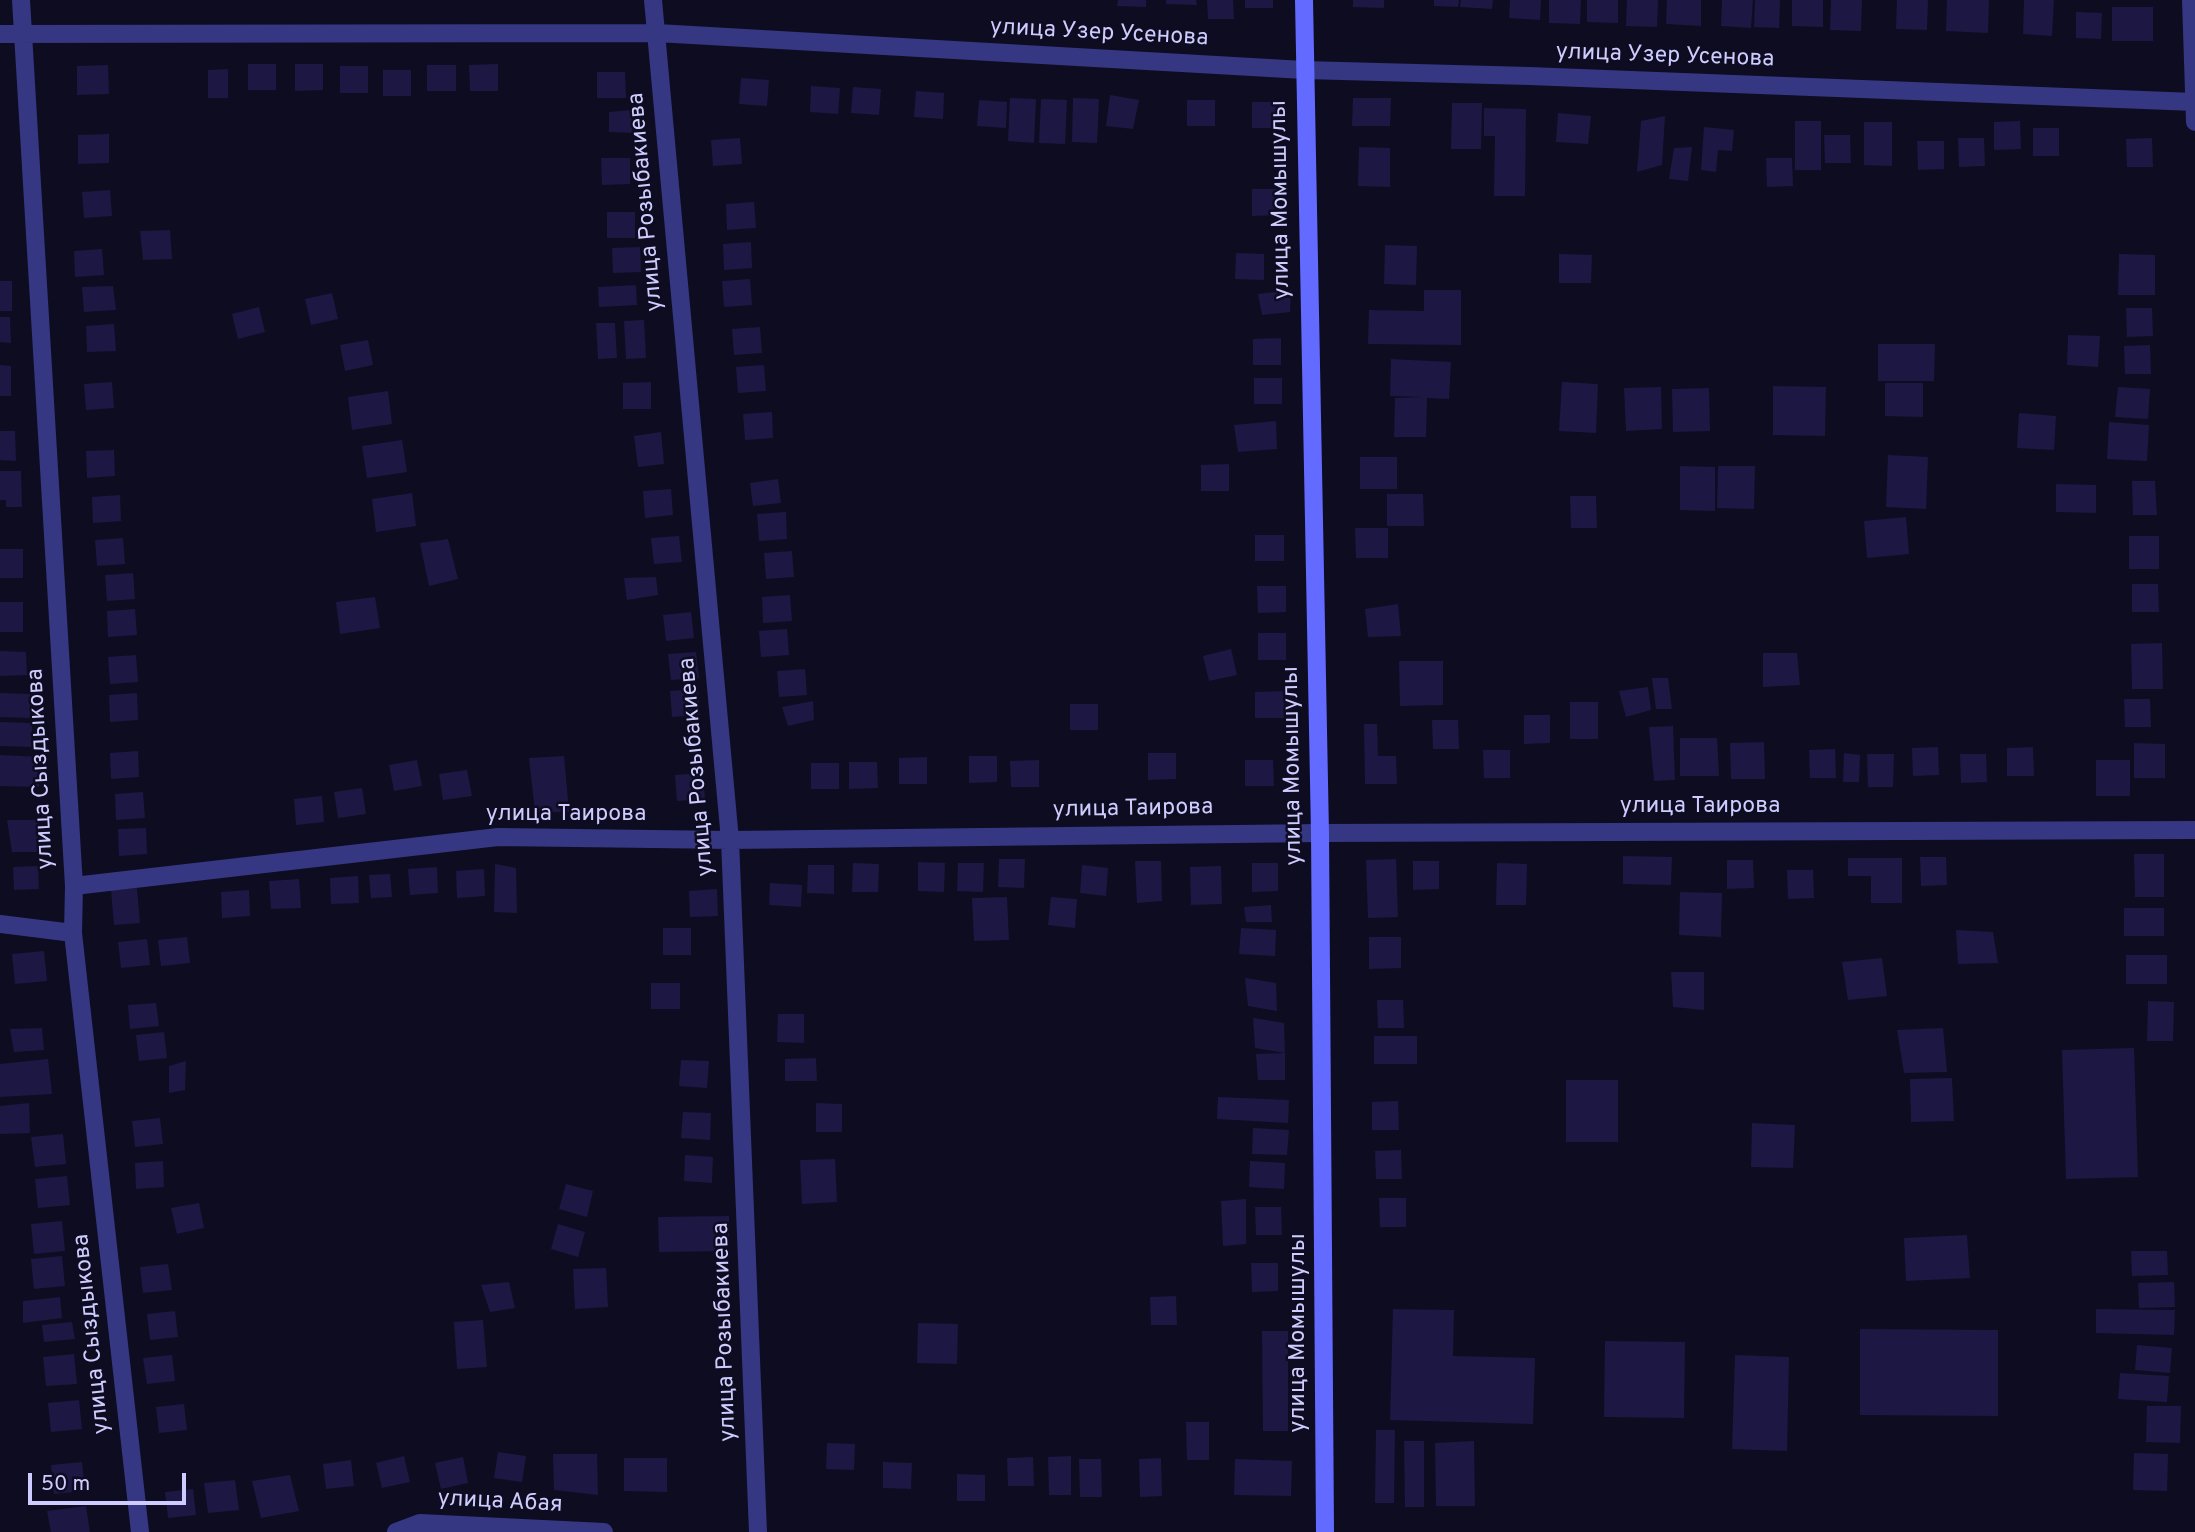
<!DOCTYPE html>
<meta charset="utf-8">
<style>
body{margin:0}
#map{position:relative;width:2195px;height:1532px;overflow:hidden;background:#0e0c21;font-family:Overpass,sans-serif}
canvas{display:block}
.scale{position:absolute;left:28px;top:1473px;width:158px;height:32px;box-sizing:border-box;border:4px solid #ceccff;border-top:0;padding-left:9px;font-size:21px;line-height:24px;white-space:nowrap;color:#ceccff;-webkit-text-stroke:5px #0e0c21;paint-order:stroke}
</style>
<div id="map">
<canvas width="2195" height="1532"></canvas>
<div class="scale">50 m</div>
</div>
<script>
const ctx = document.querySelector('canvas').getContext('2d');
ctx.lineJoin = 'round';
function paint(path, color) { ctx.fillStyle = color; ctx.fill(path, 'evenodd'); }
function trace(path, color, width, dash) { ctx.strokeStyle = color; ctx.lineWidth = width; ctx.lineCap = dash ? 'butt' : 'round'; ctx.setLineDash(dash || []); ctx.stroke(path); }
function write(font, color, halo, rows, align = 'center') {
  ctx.font = font + ' Overpass,sans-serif'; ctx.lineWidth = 5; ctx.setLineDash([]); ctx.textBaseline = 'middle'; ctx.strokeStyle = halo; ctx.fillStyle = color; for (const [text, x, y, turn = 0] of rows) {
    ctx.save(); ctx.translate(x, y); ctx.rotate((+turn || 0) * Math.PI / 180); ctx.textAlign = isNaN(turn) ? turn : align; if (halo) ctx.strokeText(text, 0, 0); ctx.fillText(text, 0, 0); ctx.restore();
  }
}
paint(new Path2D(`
 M1118,0H1146V7L1117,6Z
 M1166,0H1196L1197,5L1166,4Z
 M1207,0H1233L1234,19H1208Z
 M1245,0H1273V8H1245Z
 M1353,0H1384V8L1353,7Z
 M1434,0H1459L1458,7L1434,6Z
 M1461,0H1493L1492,9L1460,7Z
 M1510,0H1541L1540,20L1509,18Z
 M1549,0H1581L1580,24L1549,23Z
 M1587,0H1618V23L1587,22Z
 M1627,0H1658L1657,27L1626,26Z
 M1667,0H1701V26L1666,24Z
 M1722,0H1753L1751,28L1721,26Z
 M1755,0H1780L1779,28L1754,27Z
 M1792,0H1823V27L1792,26Z
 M1831,0H1862L1861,31L1830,30Z
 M1897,0H1928L1927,30L1896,29Z
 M1947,0H1989L1988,33L1946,31Z
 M2024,0H2054L2052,36L2023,34Z
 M2112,7H2153V41H2112Z
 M2076,12L2102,13L2101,39L2076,38Z
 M248,64H276V90H248Z
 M295,64H323V90L295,91Z
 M498,64V91H470L469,65Z
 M108,65L109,94L77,95V66Z
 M427,65H456V91H427Z
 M340,66H368V93H340Z
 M228,69V98H208V70Z
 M383,70H411V96H383Z
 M597,72H625L626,98H597Z
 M741,78L769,80L767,106L739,104Z
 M811,86L840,88L838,114L810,112Z
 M853,87L881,89L879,115L851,113Z
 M916,91L944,93L943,119L914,117Z
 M1110,95L1139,100L1133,129L1106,126Z
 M1010,98L1036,99L1034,143L1008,141Z
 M1073,98L1099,99L1097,143L1072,142Z
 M1353,98H1391L1390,126H1352Z
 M1041,99L1067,100L1065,144L1039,143Z
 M979,100L1007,102L1006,128L977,126Z
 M1187,100H1215V126H1187Z
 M1252,102H1280V128H1252Z
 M1452,103H1482L1481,149H1451Z
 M1484,108L1526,109L1525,196H1494L1495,136H1484Z
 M631,110L633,133L609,132V112Z
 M1558,113L1591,116L1588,144L1556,142Z
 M1665,116L1662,165L1637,172L1641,121Z
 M1795,121H1821V170H1795Z
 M2020,121L2021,149L1994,150V122Z
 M1864,122H1892V166L1864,165Z
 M1704,127L1734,130L1732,151L1718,150L1716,172L1701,170Z
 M2033,128H2059V156H2033Z
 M109,134V163L78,164V135Z
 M1824,135H1850L1851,163H1825Z
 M740,138L742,164L713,166L711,140Z
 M1958,138H1984L1985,166L1959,167Z
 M2152,138L2153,167H2127L2126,139Z
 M1917,141H1944V169L1918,170Z
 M1359,147L1390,148V187L1358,186Z
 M1692,147L1688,181L1669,179L1674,148Z
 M601,158H630V184L602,185Z
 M1766,158H1792L1793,186L1767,187Z
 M1252,189H1280V215L1252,216Z
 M110,190L112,216L84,218L82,192Z
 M754,202L756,228L727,230L726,204Z
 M607,212H635V238H607Z
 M170,230L172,259L143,260L140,231Z
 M751,242L752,268L724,270L723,244Z
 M1385,245L1417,246L1416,285L1384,284Z
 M640,247L641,272L613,273L612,248Z
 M102,249L104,275L75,277L74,251Z
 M1236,253L1264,254V280L1235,279Z
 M1559,254L1592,255L1591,283H1559Z
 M2119,254L2155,255V295H2118Z
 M750,279L752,305L724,307L722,281Z
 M0,281H12V311H0Z
 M636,285L637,305L599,307L598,287Z
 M113,286L116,310L84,312L82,287Z
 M1291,290L1290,312L1262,315L1258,294Z
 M1424,290H1461V345L1368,344L1369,310L1424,311Z
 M332,293L338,319L311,325L305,299Z
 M259,307L265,332L238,339L232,314Z
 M2126,308H2152L2153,336L2127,337Z
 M0,317H10L11,343L0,342Z
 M644,320L646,358L626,359L624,321Z
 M596,323H615L617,358L598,359Z
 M114,324L116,351L87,352L86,326Z
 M760,327L762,353L734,355L732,329Z
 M2068,335L2100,336L2098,367L2067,365Z
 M1281,338V365H1253V339Z
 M368,340L373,365L345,371L340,345Z
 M1878,344H1935L1934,381H1878Z
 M2150,345L2151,374H2125L2124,346Z
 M1391,359L1451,362L1449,399L1427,398L1426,437H1394L1395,398L1423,397L1390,396Z
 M0,365L11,366V396H0Z
 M764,365L766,391L738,393L736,367Z
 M1254,378H1282V404H1254Z
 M112,382L114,408L86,410L84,384Z
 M651,382V409H623V383Z
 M1562,382L1598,384L1596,433L1559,431Z
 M1885,383H1923V417L1885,416Z
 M1773,386L1826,387L1825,436L1773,435Z
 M1661,387L1662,429L1626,431L1624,388Z
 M2118,387L2150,389L2148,419L2115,417Z
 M1709,388L1710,431L1673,432L1672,389Z
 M388,391L392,424L352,430L348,397Z
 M772,412L773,438L745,440L743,414Z
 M2019,413L2056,416L2054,450L2017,448Z
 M1276,421L1277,449L1238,452L1234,425Z
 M2109,422L2149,425L2147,461L2107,459Z
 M0,431H15L16,461L0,460Z
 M661,432L664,464L638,467L634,436Z
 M402,440L407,472L367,478L362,446Z
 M114,450L115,476L87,478L86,451Z
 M1888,455L1928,457L1926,509L1886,507Z
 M1360,457H1397V489H1360Z
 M1229,464V491H1201V465Z
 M1680,466L1715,467V511L1680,510Z
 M1718,466H1755L1754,509L1717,508Z
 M0,471H21L22,507H6V500H0Z
 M778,479L781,503L753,506L750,483Z
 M2132,481H2155L2157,515H2133Z
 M2056,484L2096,485V513L2056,512Z
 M671,489L673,515L645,518L643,491Z
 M412,493L416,526L376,532L372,499Z
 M1387,494H1423L1424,526H1387Z
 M120,495L121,521L93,523L92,497Z
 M1570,496H1596L1597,528H1571Z
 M786,512L787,539L759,541L757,514Z
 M1906,517L1909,554L1867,558L1864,521Z
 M1355,528H1388V558H1356Z
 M1255,535H1284V561H1255Z
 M679,536L682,562L654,564L651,538Z
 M2129,536H2159V569H2129Z
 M123,538L125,564L97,566L95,540Z
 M448,539L458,579L429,586L420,543Z
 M0,549H23V578H0Z
 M792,551L794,577L766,579L764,553Z
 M133,573L135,599L107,601L105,575Z
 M656,577L658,595L627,600L624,578Z
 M2132,584H2158L2159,612H2132Z
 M1257,586H1286V612L1258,613Z
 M790,595L792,621L763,623L762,597Z
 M375,597L380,628L340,634L336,602Z
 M0,602H23V632H0Z
 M1398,604L1401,636L1368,637L1365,609Z
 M135,609L137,635L108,637L107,611Z
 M691,612L694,638L666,641L663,615Z
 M787,629L789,655L761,657L759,631Z
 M1258,633H1286V660H1258Z
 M2162,643L2163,689H2132L2131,644Z
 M1231,649L1237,675L1209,681L1203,656Z
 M0,651L26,652L27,675L0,676Z
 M696,652L699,678L671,680L668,654Z
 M1763,653H1797L1800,685L1763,687Z
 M136,655L138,682L110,684L108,657Z
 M1399,661H1443V705L1400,706Z
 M805,669L807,695L779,697L777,671Z
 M1652,678H1668L1672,709H1656Z
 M1648,687L1651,710L1626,717L1619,691Z
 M698,689L700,715L672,717L670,691Z
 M1284,691V718H1255V692Z
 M0,693L30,694V718L0,717Z
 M137,693L138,720L110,722L109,695Z
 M2124,699H2150L2151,727H2125Z
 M813,701L814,720L788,726L782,707Z
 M1570,702H1598V739H1570Z
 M1070,704H1098V730H1070Z
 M1524,715H1550V743L1524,744Z
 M1432,720H1458L1459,749H1433Z
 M0,722L32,723V747L0,746Z
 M1364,724H1377L1378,756H1396L1397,784H1365Z
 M1673,726L1675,780L1654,781L1649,727Z
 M1680,738H1717L1719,776H1680Z
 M1764,742L1765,779H1731L1730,743Z
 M2134,743L2165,744V778H2134Z
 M1938,747L1939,775L1913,776L1912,748Z
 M2033,747L2034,776H2007V748Z
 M1835,749L1836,778H1810L1809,750Z
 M1483,750H1510V778H1484Z
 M138,751L139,777L111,779L110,753Z
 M1148,753H1176V779L1148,780Z
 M1844,753L1860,755L1859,782H1843Z
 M1867,754H1894L1893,787H1868Z
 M1960,754H1986L1987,782L1961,783Z
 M0,755L40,757L39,787L0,786Z
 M564,756L569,812H535L529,758Z
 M969,756H997V782L969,783Z
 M927,757V784H899V758Z
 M417,760L422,786L394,791L389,765Z
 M1039,760V787H1011L1010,761Z
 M1245,760H1273L1274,786H1245Z
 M2096,760H2130V796H2096Z
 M849,762H877L878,788L849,789Z
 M811,763H839V789H811Z
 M467,770L472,796L443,800L439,774Z
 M703,773L705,799L677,801L675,775Z
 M362,788L366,814L338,818L334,792Z
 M143,792L145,818L116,820L115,794Z
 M322,796L324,822L296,825L294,799Z
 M7,820H38V852H12Z
 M146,828L147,854L119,856L118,829Z
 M2134,854H2164V897H2135Z
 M1623,856L1672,857L1671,885L1623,884Z
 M1920,857H1946L1947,885L1921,886Z
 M1848,858H1902V903H1871V876H1848Z
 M999,859H1025L1024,888L998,887Z
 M1396,859L1398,917L1368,918L1366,860Z
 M1727,860H1753L1754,888L1727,889Z
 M1135,861H1161L1162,901L1137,903Z
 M1413,861H1439V889L1413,890Z
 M918,862L945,863L944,892L918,891Z
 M853,863L879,864L878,892H852Z
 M958,863H984L983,892L957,891Z
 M1252,863H1278V891L1252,892Z
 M1497,863L1527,864L1526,905H1496Z
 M495,864L516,868L517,913L494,912Z
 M808,865H834V894L807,893Z
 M1082,865L1108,868L1106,896L1080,893Z
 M38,866L39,889L14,890L13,867Z
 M1221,866L1222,904L1191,905L1190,867Z
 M437,867L438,893L410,895L408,869Z
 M484,869L485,896L457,898L456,871Z
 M1787,870H1813L1814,898L1788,899Z
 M390,874L392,897L371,898L369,875Z
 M358,876L359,903L331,904L330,878Z
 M299,879L301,908L271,909L269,881Z
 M770,883L802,885L801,907L769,905Z
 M137,888L140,923L114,925L111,890Z
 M717,889L718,916L690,917L689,891Z
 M249,890L250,916L222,918L221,892Z
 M1680,892L1722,893L1721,937L1679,935Z
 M1007,897L1009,940L974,941L972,898Z
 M1051,897L1077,899L1075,928L1048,925Z
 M1271,905L1272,922H1246L1244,907Z
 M2124,908H2164V936H2124Z
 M663,928H691V955H663Z
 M1241,928L1276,930L1275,956L1239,954Z
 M1956,930L1993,932L1998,963L1958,964Z
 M187,937L190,963L161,966L158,940Z
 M1369,937H1401V968L1369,969Z
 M147,939L150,965L121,968L118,942Z
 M44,951L47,981L15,984L12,954Z
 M2126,955H2167V984H2126Z
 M1882,958L1887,996L1848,1000L1842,962Z
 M1671,972H1704V1010L1673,1007Z
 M1245,978L1276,983L1277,1011L1248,1006Z
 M651,983H680V1009H651Z
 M1377,1000H1403L1404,1028H1378Z
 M2148,1001L2174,1002L2173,1041H2147Z
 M156,1003L159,1026L130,1029L128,1005Z
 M778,1014H804V1043L777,1042Z
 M1253,1018L1284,1023L1285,1053L1255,1048Z
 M42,1028L44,1050L14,1052L10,1029Z
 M1943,1028L1947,1072L1904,1073L1897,1030Z
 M164,1032L167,1058L139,1061L136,1035Z
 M1374,1036H1417V1064H1374Z
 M2134,1048L2138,1177L2066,1179L2062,1050Z
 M1285,1053V1080H1258L1256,1054Z
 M816,1058L817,1081H785V1059Z
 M48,1059L52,1094L0,1097V1064Z
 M681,1060L709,1061L707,1088L679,1086Z
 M186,1061L185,1090L169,1093V1066Z
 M1952,1078L1954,1121L1911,1122L1910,1079Z
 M1566,1080H1618V1142H1566Z
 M1218,1097L1289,1100L1288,1123L1217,1119Z
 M1398,1101L1399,1130H1372V1102Z
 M29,1103L30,1133L0,1134V1106Z
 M816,1103L842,1104V1132H816Z
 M683,1112L711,1113L710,1140L681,1138Z
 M160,1118L163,1144L135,1147L132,1121Z
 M1752,1123L1795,1125L1793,1168L1751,1167Z
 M1253,1128L1289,1130L1287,1155L1252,1154Z
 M63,1134L66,1164L35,1167L31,1137Z
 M1401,1150L1402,1179H1376L1375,1151Z
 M685,1155L713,1157L712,1183L684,1181Z
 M835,1159L837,1202L802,1204L800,1160Z
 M163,1161L164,1187L136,1189L135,1163Z
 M1250,1161L1285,1163L1284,1189L1249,1187Z
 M67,1176L70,1205L38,1208L35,1179Z
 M566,1184L593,1191L587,1217L559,1209Z
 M1379,1198H1406V1227H1380Z
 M1246,1199V1244L1223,1246L1221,1201Z
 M199,1203L204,1228L177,1234L171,1208Z
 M1255,1207H1281L1282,1235H1256Z
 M729,1216V1251L659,1252L658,1217Z
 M62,1221L65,1251L34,1254L31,1224Z
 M558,1224L585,1232L578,1257L551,1249Z
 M1967,1235L1970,1278L1906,1281L1904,1238Z
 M2131,1251H2167L2168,1275L2132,1276Z
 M62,1256L65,1286L34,1289L31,1259Z
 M1251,1263H1278V1291L1252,1292Z
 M168,1264L172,1290L143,1293L140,1267Z
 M606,1268L608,1307L575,1309L573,1269Z
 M509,1282L515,1308L490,1312L481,1285Z
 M2174,1282L2175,1307L2139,1308L2138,1283Z
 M1176,1296L1177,1325H1151L1150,1297Z
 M60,1297L62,1318L23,1323V1301Z
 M1393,1309L1454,1310L1453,1356L1535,1358L1533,1424L1390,1420Z
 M2096,1309L2175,1310L2174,1335L2096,1333Z
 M175,1311L178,1337L150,1340L147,1314Z
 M483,1320L487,1367L457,1369L454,1322Z
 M72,1322L75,1339L44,1342L42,1325Z
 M918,1323L958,1324L957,1364L917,1363Z
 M1860,1329L1998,1330V1416L1860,1415Z
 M1262,1331H1288V1431H1263Z
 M1605,1341L1685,1342L1684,1418L1604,1417Z
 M2137,1345L2172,1348L2170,1373L2135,1370Z
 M74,1354L77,1384L46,1386L43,1357Z
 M172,1355L175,1381L147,1384L143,1358Z
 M1735,1355L1789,1357L1787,1451L1732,1449Z
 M2120,1373L2169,1376L2167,1402L2118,1399Z
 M79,1400L82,1429L51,1432L48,1403Z
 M184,1404L187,1430L159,1433L156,1407Z
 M2147,1406H2181L2180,1443L2146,1442Z
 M1186,1422H1209V1460H1187Z
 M1376,1430H1395L1394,1503H1375Z
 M1404,1441H1424V1507H1405Z
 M1474,1441L1475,1506H1436L1435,1443Z
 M827,1443L855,1444L854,1470L826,1469Z
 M498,1452L526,1456L522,1482L494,1478Z
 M2134,1453L2168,1454L2167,1491L2133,1490Z
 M553,1454H597L598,1495L554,1490Z
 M404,1456L410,1482L382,1488L376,1463Z
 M1071,1456V1495H1049L1048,1457Z
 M463,1457L468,1483L441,1489L435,1463Z
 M1033,1457L1034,1486H1008L1007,1458Z
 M624,1458H667V1492L624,1491Z
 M1161,1458L1162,1496L1140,1497L1139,1459Z
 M1079,1459H1101L1102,1497H1080Z
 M1235,1459L1292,1461L1291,1496L1234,1495Z
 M351,1460L354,1486L326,1489L323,1464Z
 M82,1462L85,1491L54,1494L51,1465Z
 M883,1462L912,1463L911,1489L883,1488Z
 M957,1474L985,1475V1501H957Z
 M290,1475L299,1511L261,1518L252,1481Z
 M235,1480L239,1510L208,1513L204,1483Z
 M193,1489L196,1515L168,1518L165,1492Z
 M86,1506L90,1532H51L47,1511Z`), '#1d1743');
trace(new Path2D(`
 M21,0L74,886L73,933L140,1532
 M653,0L730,840L758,1532
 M2191,0L2195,122
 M0,34L657,33L1304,70L1529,76L2195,102
 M74,886L498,837L730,840L1320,833L2195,830
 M0,924L73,933
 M396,1532L420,1523L604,1532`), '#353782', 18);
trace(new Path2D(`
 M1304,0L1320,833L1325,1532`), '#636aff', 18);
write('23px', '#ceccff', '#0e0c21', [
 ["улица Узер Усенова",1099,34,3],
 ["улица Узер Усенова",1665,57,2],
 ["улица Момышулы",1282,200,-91],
 ["улица Розыбакиева",647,202,-95],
 ["улица Момышулы",1294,766,-91],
 ["улица Розыбакиева",698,767,-95],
 ["улица Сыздыкова",42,769,-93],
 ["улица Таирова",1700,807],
 ["улица Таирова",1133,810,-1],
 ["улица Таирова",566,815],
 ["улица Розыбакиева",726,1332,-92],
 ["улица Момышулы",1299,1333,-90],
 ["улица Сыздыкова",93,1334,-96],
 ["улица Абая",500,1503,3]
]);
</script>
